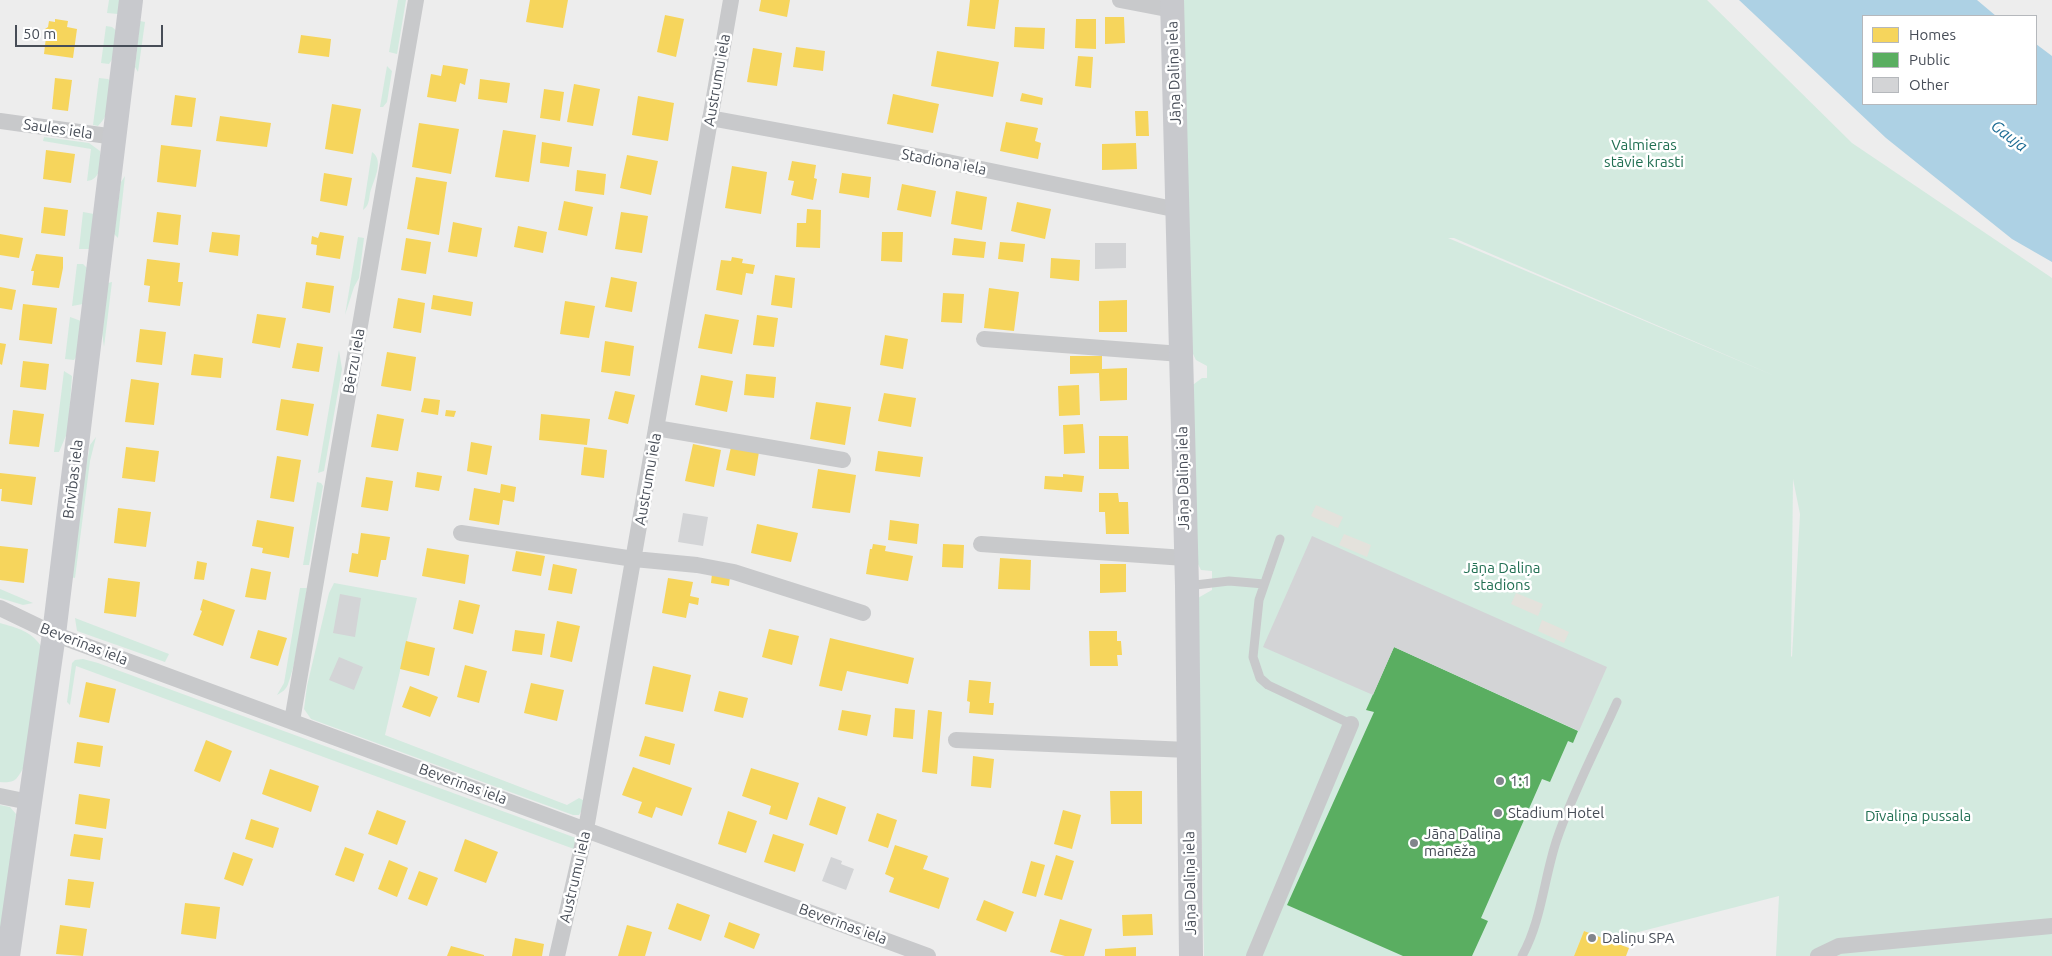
<!DOCTYPE html>
<meta charset="utf-8">
<style>
body{margin:0}
#map{position:relative;width:2052px;height:956px;overflow:hidden;background:#ededed;font-family:Ubuntu,sans-serif}
canvas{display:block}
.legend{position:absolute;left:1862px;top:15px;width:175px;height:90px;box-sizing:border-box;background:#fff;border:1px solid #b5b8bc;margin:0;padding:6px 9px;list-style:none;font-size:15px;color:#474d57}
.legend li{display:flex;align-items:center;gap:10px;height:25px}
.legend b{width:25px;border:1px solid #b5b8bc}
.scale{position:absolute;left:15px;top:25px;width:148px;height:22px;box-sizing:border-box;border:2px solid #474d57;border-top:0;padding-left:6px;font-size:15px;line-height:18px;white-space:nowrap;color:#474d57;-webkit-text-stroke:4px #fff;paint-order:stroke}
</style>
<div id="map">
<canvas width="2052" height="956"></canvas>
<ul class="legend">
<li><b style="height:14px;background:#f6d55c"></b>Homes</li>
<li><b style="height:14px;background:#5aae61"></b>Public</li>
<li><b style="height:14px;background:#d3d4d6"></b>Other</li>
</ul>
<div class="scale">50 m</div>
</div>
<script>
const ctx = document.querySelector('canvas').getContext('2d');
ctx.lineJoin = 'round';
function paint(path, color) { ctx.fillStyle = color; ctx.fill(path, 'evenodd'); }
function trace(path, color, width, dash) { ctx.strokeStyle = color; ctx.lineWidth = width; ctx.lineCap = dash ? 'butt' : 'round'; ctx.setLineDash(dash || []); ctx.stroke(path); }
function write(font, color, halo, rows, align = 'center') {
  ctx.font = font + ' Ubuntu,sans-serif'; ctx.lineWidth = 5; ctx.setLineDash([]); ctx.textBaseline = 'middle'; ctx.strokeStyle = halo; ctx.fillStyle = color; for (const [text, x, y, turn = 0] of rows) {
    ctx.save(); ctx.translate(x, y); ctx.rotate((+turn || 0) * Math.PI / 180); ctx.textAlign = isNaN(turn) ? turn : align; if (halo) ctx.strokeText(text, 0, 0); ctx.fillText(text, 0, 0); ctx.restore();
  }
}
paint(new Path2D(`
 M109,0H122L118,14L107,13Z
 M398,0H406L397,54L389,52Z
 M1172,0H1707L1852,143L2052,278V956H1776L1779,896L1623,936L1620,945L1584,931L1574,956H1204L1196,599L1212,590V571L1201,570L1196,560L1190,387L1202,378H1207V366L1196,360L1189,346ZM1448,238H1454L1775,376ZM1793,479L1800,514L1792,657L1791,656Z
 M140,21L145,22L138,72L135,67Z
 M106,26L112,27L118,32L115,55L109,64L101,63Z
 M387,66L392,71L387,102L383,107H380Z
 M99,78L108,79L113,83C110,98 110,115 98,126L93,125Z
 M44,137L89,143L100,151C102,162 101,180 87,181L91,149L43,141Z
 M372,152C385,161 373,181 370,193C369,199 369,206 363,210Z
 M125,176L118,238L114,234L121,182Z
 M83,212L94,214L90,249H79Z
 M358,237L364,238L359,278L354,287L345,315Z
 M77,264H83L87,268L83,304L72,306Z
 M112,282L104,347L102,333L108,283Z
 M70,317L81,321L76,357L74,360L65,359Z
 M339,350L342,369L324,471L318,473Z
 M64,371L72,376L68,431L59,452H54Z
 M96,437L90,461L75,578L70,577L76,523L90,445Z
 M317,482L321,483L323,486L309,565H303Z
 M334,583L417,598L385,735L567,805L579,798L585,801L583,808L579,815H573L311,719L304,709L307,686L329,593Z
 M300,588H307C302,616 298,658 288,684C286,690 282,692 277,695L284,683Z
 M0,589L33,603L23,605L0,598Z
 M75,618L169,654L165,662L77,631Z
 M0,623C17,628 31,631 41,646L24,767C16,780 16,783 0,782Z
 M83,659L98,663L576,838L574,849L76,666L70,705L67,702L72,663L75,660Z
 M0,805L10,807L16,814L0,944Z`), '#d3eadf');
paint(new Path2D(`
 M1316,505L1343,517L1338,528L1311,516Z
 M1344,534L1371,545L1367,557L1339,545Z
 M1516,593L1543,604L1538,616L1511,604Z
 M1542,620L1569,632L1564,643L1538,631Z`), '#e4e2dc');
paint(new Path2D(`
 M1739,0H1977L1996,16H1863V104H2036V44L2052,56V262L2012,239L1886,138Z`), '#add1e4');
paint(new Path2D(`
 M530,0H568L563,28L526,22Z
 M761,0H790L787,17L759,11Z
 M970,0H999L995,29L967,26Z
 M665,15L684,19L676,57L657,52Z
 M1105,17H1124L1125,43L1105,44Z
 M55,19L68,21L67,27L77,29L73,58L44,54L46,37L44,34L45,29L48,27L49,21L55,22Z
 M1076,19H1096V49L1075,48Z
 M1015,27L1045,28L1044,49L1014,47Z
 M301,35L331,39L329,57L298,53Z
 M796,47L825,51L823,71L793,67Z
 M753,48L782,53L777,86L747,82Z
 M937,51L999,62L993,97L931,86Z
 M1078,56L1093,57L1091,88L1075,86Z
 M443,65L468,69L465,85L460,83L456,102L427,97L431,74L441,76Z
 M55,78L72,80L68,111L52,109Z
 M480,79L510,83L507,103L478,99Z
 M574,84L600,89L593,126L567,122Z
 M544,89L564,92L560,121L540,118Z
 M1022,93L1043,98L1042,105L1020,101Z
 M893,94L939,104L933,133L887,124Z
 M175,95L196,98L192,127L171,125Z
 M638,96L674,103L668,141L632,135Z
 M332,104L361,109L353,154L325,149Z
 M1135,111H1148L1149,136H1136Z
 M220,116L271,123L267,147L216,141Z
 M1006,122L1038,128L1035,141L1041,143L1038,159L1000,151Z
 M419,123L459,129L451,174L412,167Z
 M503,130L536,135L529,182L495,177Z
 M542,142L572,147L569,167L540,163Z
 M1136,143L1137,169L1102,170V144Z
 M161,145L201,150L196,187L157,182Z
 M46,150L75,154L71,183L43,179Z
 M627,155L658,161L651,195L620,188Z
 M792,161L816,165L814,178L817,179L813,200L791,195L794,181L788,180Z
 M732,166L767,172L761,214L725,208Z
 M577,170L606,174L604,195L575,191Z
 M324,173L352,178L347,206L320,201Z
 M842,173L871,177L869,198L839,193Z
 M416,177L447,182L439,235L407,229Z
 M902,184L936,191L931,217L897,210Z
 M956,191L987,197L982,230L951,224Z
 M564,201L593,207L587,236L558,230Z
 M1017,202L1051,209L1045,239L1011,231Z
 M44,207L68,210L65,236L41,233Z
 M807,209L821,210L820,248L796,247L797,223H806Z
 M157,212L181,215L178,245L153,242Z
 M621,212L648,216L642,253L615,249Z
 M453,222L482,228L477,257L448,252Z
 M518,226L547,232L543,253L514,247Z
 M212,232L240,235L238,256L209,252Z
 M320,232L344,236L340,259L316,255L317,245L311,244L312,236L318,238Z
 M882,232H903L902,262L881,261Z
 M0,234L23,238L19,258L0,255Z
 M406,238L431,242L426,274L401,270Z
 M954,238L986,242L984,258L952,255Z
 M1000,242L1025,244L1023,262L998,259Z
 M36,254L63,257V268L59,288L32,285L34,271H31Z
 M732,257L743,259L742,263L755,265L753,274L746,273L742,295L716,290L721,260L731,261Z
 M1051,258L1080,260L1079,281L1050,278Z
 M147,259L180,263L178,282H183L180,306L148,302L150,286L144,285Z
 M775,275L795,278L792,308L771,305Z
 M611,277L637,282L632,312L605,307Z
 M306,282L334,286L330,313L302,308Z
 M0,287L16,290L12,310L0,308Z
 M989,288L1019,292L1014,331L984,328Z
 M943,293L964,294L962,323L941,322Z
 M433,295L473,302L471,316L431,309Z
 M398,298L425,303L421,333L393,328Z
 M1127,300V332H1099V301Z
 M565,301L595,306L589,338L560,334Z
 M23,304L57,308L52,344L19,340Z
 M257,314L286,318L280,348L252,343Z
 M705,314L739,320L732,354L698,348Z
 M757,315L778,318L774,347L753,345Z
 M140,329L166,332L162,365L136,362Z
 M885,335L908,339L903,369L880,365Z
 M605,341L634,346L630,376L601,372Z
 M0,343L6,344L2,365L0,364Z
 M297,343L323,347L319,372L292,368Z
 M387,352L416,357L411,391L381,386Z
 M194,354L223,358L221,378L191,375Z
 M1070,356H1102V369L1127,368V400L1100,401L1099,373L1070,374Z
 M23,361L49,364L46,390L20,387Z
 M746,374L776,377L774,398L744,395Z
 M701,375L733,381L727,412L695,405Z
 M131,379L159,383L154,425L125,422Z
 M1079,385L1080,415L1059,416L1058,386Z
 M615,391L635,395L628,424L608,419Z
 M884,393L916,398L911,427L878,421Z
 M424,398L440,400L438,415L421,412Z
 M281,399L314,404L308,436L276,430Z
 M816,402L851,407L845,445L810,439Z
 M13,410L44,414L39,447L9,444Z
 M446,410L456,411L454,417L445,416Z
 M377,414L404,419L398,451L371,447Z
 M541,414L590,419L587,445L539,440Z
 M1083,424L1085,453L1064,454L1063,425Z
 M1099,436H1128L1129,469H1099Z
 M471,442L492,446L487,475L467,471Z
 M693,444L721,450L714,487L685,481Z
 M126,447L159,451L155,482L122,478Z
 M584,447L607,450L604,478L581,475Z
 M731,447L759,452L755,476L726,470Z
 M878,451L923,457L920,477L875,471Z
 M277,456L301,460L294,502L270,498Z
 M818,469L856,475L850,513L812,508Z
 M417,472L442,476L439,491L415,487Z
 M0,473L36,477L32,505L1,501L2,489H0Z
 M1063,474L1084,476L1082,492L1044,489L1045,476L1063,477Z
 M366,477L393,481L388,511L361,507Z
 M501,484L516,487L514,502L503,500L499,525L469,520L474,488L500,493Z
 M1099,493H1118L1119,502H1128L1129,534H1106L1105,512H1099Z
 M118,508L151,512L146,547L114,543Z
 M257,520L294,527L289,558L262,553L263,548L252,546Z
 M890,520L919,524L917,544L888,540Z
 M757,524L798,533L791,562L751,553Z
 M361,533L390,537L386,560H381L378,577L349,572L352,553L358,554Z
 M873,544L886,546L885,551L913,556L908,581L866,574L870,549H872Z
 M943,544L964,545L963,568L942,567Z
 M0,546L28,549L24,583L0,580Z
 M427,548L469,555L465,584L422,576Z
 M516,551L545,556L541,576L512,571Z
 M1000,558L1031,560L1030,590L998,589Z
 M197,561L207,563L204,580L194,579Z
 M553,564L577,569L572,594L548,590Z
 M1100,564H1126V592L1100,593Z
 M251,568L271,572L266,600L245,597Z
 M712,574L730,577L729,586L711,583Z
 M108,578L140,582L136,617L104,613Z
 M668,578L693,582L690,596L699,598L698,605L689,603L686,618L662,613Z
 M203,599L235,610L223,646L193,635L202,611L200,610Z
 M459,600L480,605L473,634L453,629Z
 M557,621L580,626L572,662L550,657Z
 M769,629L799,636L792,665L762,657Z
 M258,630L287,638L278,666L250,658Z
 M515,630L545,634L542,655L512,651Z
 M1089,631H1117V641H1121L1122,655H1117L1118,666H1090Z
 M830,638L914,658L908,684L847,671L842,691L819,686Z
 M406,641L435,648L429,676L400,669Z
 M465,665L487,671L479,703L457,697Z
 M653,666L691,675L683,712L645,704Z
 M969,680L991,682L989,703H994L993,715L969,713L970,702L967,701Z
 M86,682L116,689L109,723L79,717Z
 M531,683L564,690L557,721L524,713Z
 M410,686L438,697L430,717L402,707Z
 M719,691L748,698L743,718L714,711Z
 M895,708L915,710L913,739L893,737Z
 M842,710L871,715L867,736L838,730Z
 M928,710L942,712L937,774L922,772Z
 M645,736L675,744L670,765L639,756Z
 M206,740L232,751L220,782L194,771Z
 M77,742L103,746L100,767L74,763Z
 M973,756L994,759L991,788L971,786Z
 M633,767L692,788L682,816L656,807L652,818L638,813L642,802L622,795Z
 M751,768L799,783L787,820L769,814L771,806L742,796Z
 M270,769L319,786L311,812L262,794Z
 M1110,791H1142V824H1111Z
 M79,794L110,799L106,829L75,824Z
 M818,797L846,807L837,835L809,825Z
 M377,810L406,821L397,845L368,834Z
 M1063,810L1081,815L1072,849L1054,844Z
 M728,811L757,821L746,853L718,844Z
 M877,813L897,820L888,848L868,841Z
 M251,819L279,828L273,848L245,839Z
 M74,834L103,838L100,860L70,856Z
 M773,834L804,844L795,872L764,862Z
 M465,839L498,852L486,883L454,871Z
 M895,845L928,856L923,869L949,878L939,909L889,892L894,878L885,874Z
 M345,847L364,854L354,882L335,875Z
 M233,852L253,859L243,886L224,879Z
 M1056,855L1074,861L1062,900L1044,895Z
 M389,860L408,868L397,897L378,889Z
 M1031,861L1045,865L1036,897L1022,893Z
 M419,871L438,878L427,906L408,899Z
 M68,879L94,882L90,908L65,905Z
 M984,900L1014,912L1006,932L976,920Z
 M185,903L220,907L216,939L181,934Z
 M677,903L710,915L701,941L668,929Z
 M1152,914L1153,935L1123,936L1122,915Z
 M1060,919L1092,929L1084,956H1065L1050,952Z
 M729,922L760,934L754,949L724,937Z
 M60,925L87,929L83,956L56,954Z
 M627,925L652,932L645,956H618Z
 M1584,931L1629,948L1626,956H1574Z
 M515,938L544,944L542,956H512Z
 M451,946L484,955V956H447Z
 M1136,947V956H1105V949Z`), '#f6d55c');
paint(new Path2D(`
 M1394,647L1578,731L1573,743L1568,741L1550,782L1542,779L1481,918L1488,921L1472,956H1403L1287,905L1374,712L1366,710Z`), '#5aae61');
paint(new Path2D(`
 M1095,243H1126V268L1095,269Z
 M683,513L708,517L703,546L678,542Z
 M1312,536L1607,667L1579,731L1394,647L1373,695L1263,647Z
 M340,594L361,598L355,637L333,633Z
 M339,657L363,667L354,690L329,680Z
 M831,857L842,861L841,864L854,869L846,890L822,881Z`), '#d3d4d6');
trace(new Path2D(`
 M1280,539L1259,600L1253,657L1260,678L1268,685L1351,724
 M1187,586L1229,581L1264,584
 M1522,956C1542,920 1544,877 1557,839C1573,792 1597,747 1617,702`), '#c8c9cb', 9);
trace(new Path2D(`
 M1120,0L1172,10
 M710,118L943,161L1178,210
 M0,121L115,137
 M984,339L1181,354
 M656,428L843,460
 M461,533L634,559L697,565L734,572L863,613
 M981,544L1185,558
 M0,608L54,634L928,956
 M292,721L416,0
 M956,740L1188,750
 M0,796L29,802
 M557,956L586,829L731,0
 M1254,956L1351,724
 M1818,956L1839,946L2052,926`), '#c8c9cb', 16);
trace(new Path2D(`
 M1172,0L1187,586L1191,956
 M8,956L54,634L131,0`), '#c8c9cd', 24);
for (const [x, y, r, color] of [
 [1500,781,5,"#81858c"],
 [1498,813,5,"#81858c"],
 [1414,843,5,"#81858c"],
 [1592,938,5,"#81858c"]
]) { const dot = new Path2D(); dot.arc(x, y, r, 0, 2 * Math.PI); ctx.fillStyle = color; ctx.fill(dot); trace(dot, '#fff', 2); }
write('15px', '#474d57', '#fff', [
 ["Jāņa Daliņa iela",1174,73,-92],
 ["Austrumu iela",717,80,-80],
 ["Saules iela",58,129,8],
 ["Stadiona iela",944,162,11],
 ["Bērzu iela",354,361,-80],
 ["Jāņa Daliņa iela",1183,478,-91],
 ["Brīvības iela",73,479,-83],
 ["Austrumu iela",648,479,-80],
 ["Beverīnas iela",84,644,21],
 ["Beverīnas iela",463,784,20],
 ["Austrumu iela",575,877,-77],
 ["Jāņa Daliņa iela",1190,883,-91],
 ["Beverīnas iela",843,924,20]
]);
write('15px', '#216f52', '#fff', [
 ["Valmieras",1644,145],
 ["stāvie krasti",1644,162],
 ["Jāņa Daliņa",1502,568],
 ["stadions",1502,585],
 ["Dīvaliņa pussala",1918,816]
]);
write('15px', '#474d57', '#fff', [
 ["1:1",1510,781],
 ["Stadium Hotel",1508,813],
 ["Jāņa Daliņa",1424,834],
 ["manēža",1424,851],
 ["Daliņu SPA",1602,938]
], 'left');
write('italic 16px', '#1d6c94', '#fff', [
 ["Gauja",2009,136,37]
]);
</script>
